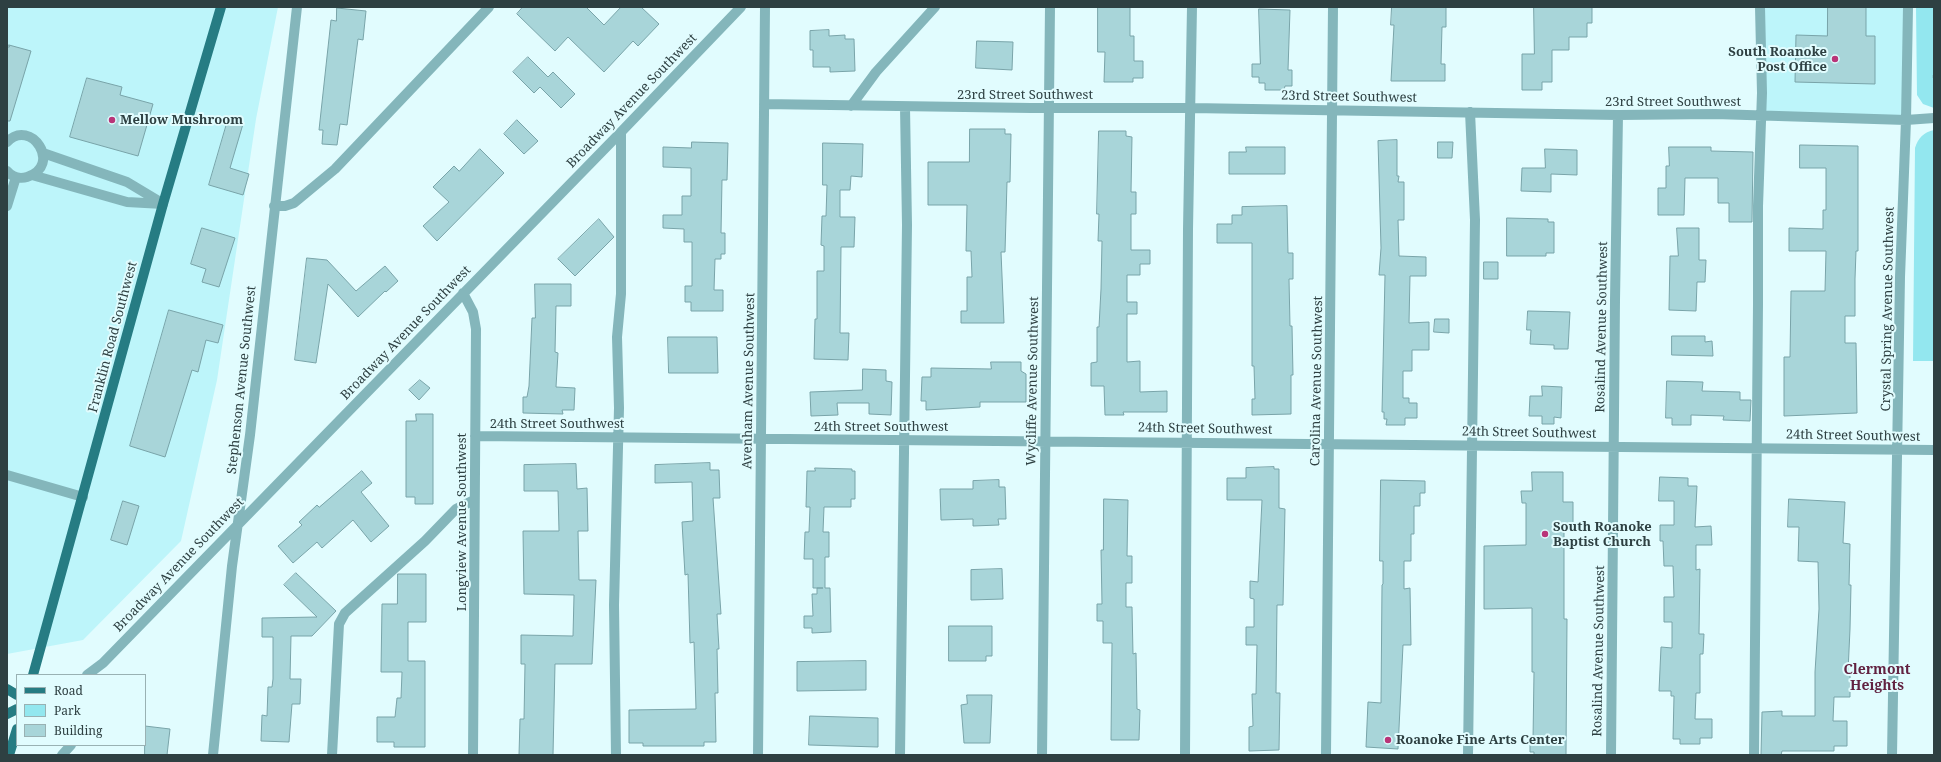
<!DOCTYPE html>
<style>
body{margin:0}
#map{position:relative;width:1941px;height:762px;overflow:hidden;background:#e1fcfe;font-family:"Noto Serif",serif}
canvas{display:block}
.frame{position:absolute;inset:0;border:8px solid #2e4042;pointer-events:none}
.legend{position:absolute;left:16px;top:674px;width:130px;height:72px;box-sizing:border-box;background:#e1fcfe;border:1px solid #99b1b3;margin:0;padding:5px 7px;list-style:none;font-size:12px;color:#2e4042}
.legend li{display:flex;align-items:center;gap:8px;height:20px}
.legend b{width:20px;border:1px solid #99b1b3}
</style>
<div id="map">
<canvas width="1941" height="762"></canvas>
<div class="frame"></div>
<ul class="legend">
<li><b style="height:5px;background:#267c83"></b>Road</li>
<li><b style="height:11px;background:#93e7ef"></b>Park</li>
<li><b style="height:11px;background:#a8d5d9"></b>Building</li>
</ul>
</div>
<script>
const ctx = document.querySelector('canvas').getContext('2d');
ctx.lineJoin = 'round';
function paint(path, color) { ctx.fillStyle = color; ctx.fill(path, 'evenodd'); }
function trace(path, color, width, dash) { ctx.strokeStyle = color; ctx.lineWidth = width; ctx.lineCap = dash ? 'butt' : 'round'; ctx.setLineDash(dash || []); ctx.stroke(path); }
function write(font, color, halo, rows, align = 'center') {
  ctx.font = font + ' "Noto Serif",serif'; ctx.lineWidth = 4; ctx.setLineDash([]); ctx.textBaseline = 'middle'; ctx.strokeStyle = halo; ctx.fillStyle = color; for (const [text, x, y, turn = 0] of rows) {
    ctx.save(); ctx.translate(x, y); ctx.rotate((+turn || 0) * Math.PI / 180); ctx.textAlign = isNaN(turn) ? turn : align; if (halo) ctx.strokeText(text, 0, 0); ctx.fillText(text, 0, 0); ctx.restore();
  }
}
paint(new Path2D(`
 M7,7H278L256,119L217,380L181,541L83,640L7,654Z
 M1763,7H1906V120L1761,115Z`), '#bdf5fa');
paint(new Path2D(`
 M1916,7H1934V108L1923,104L1917,95Z
 M1934,130V361H1913L1915,148C1918,138 1924,132 1934,130Z`), '#93e7ef');
const building = new Path2D(`
 M523,7H586L604,25L621,7H641L659,24L638,46L633,41L604,72L568,37L555,51L517,14Z
 M1098,7H1130V36H1134V61H1143V78H1133V82H1104L1105,52H1098Z
 M1392,7H1446V27H1442L1441,64H1445V81H1391L1394,25H1391Z
 M1534,7H1592V23H1587V37H1569V50H1552V82H1542V90H1522V54H1534Z
 M1828,7H1866V36H1875V84L1795,82L1796,35L1827,36Z
 M337,8L366,11L363,40L358,39L347,125L340,124L337,145L322,144L323,130H319L331,20L336,21Z
 M1259,9L1290,10L1288,70H1292V86H1285L1284,90H1265V83H1259V77H1252V64H1260Z
 M829,30V36L845,35V39H854L855,71L830,72V67H813V50H810V31Z
 M977,41L1013,42L1012,70L976,68Z
 M9,45L31,51L10,121H7V47H9Z
 M528,57L548,77L553,72L575,94L561,108L540,87L534,93L513,72Z
 M87,78L122,87L120,95L153,104L138,156L70,137Z
 M228,120L243,124L230,168L249,174L243,195L209,185Z
 M517,120L538,141L524,154L504,134Z
 M970,129H1005V134H1011L1010,182H1007L1005,252H1001L1004,323H961V311H967V277H972L971,251H966L967,205H928V162H969Z
 M1099,131H1126V136L1132,137L1131,192H1136V214H1131V250H1150V264H1140V275H1127V302H1137V314H1127V362L1140,361V392L1167,391V412H1123L1124,415H1105L1104,386H1091V363L1097,362V327H1099L1101,289L1102,241H1098L1099,214H1097Z
 M1397,140V176H1399L1398,182H1404V220H1398L1399,256L1426,257V276H1410L1409,323L1429,322V350H1412V371H1403V398H1409V403H1417V418H1405V425H1386L1387,419H1384V412H1382L1385,275H1379L1381,248L1378,141Z
 M692,142L728,143L727,180H722L721,233H725V254H721V259H715L714,290H723V311H691V302H685V286H692V242H684V229L663,228V215H682V196H691V168L663,167V147L691,148Z
 M1438,142H1453L1452,158H1438Z
 M823,143L863,144L862,177L851,176L850,190H840V217H855L854,247H841L840,333H849L848,360L814,359L815,319H817V271H824V246L821,245L822,216H826L827,185H823Z
 M1800,145L1858,146V251H1856L1855,279V316H1845V343H1856L1857,413L1784,416V357H1790L1791,291H1825L1826,251H1789V228L1823,229V210H1826V168H1800Z
 M1246,147H1285V174H1229V152H1246Z
 M1669,147H1711V151L1753,152L1752,222H1729V203H1718V178H1685L1684,215H1658V188H1666V166H1669Z
 M480,149L504,173L437,241L423,226L449,202L433,187L454,166L459,171Z
 M1545,149L1577,150V175L1551,174V192L1521,191L1522,168H1545Z
 M1287,206L1288,253H1293V279H1289L1290,326H1292L1293,375H1291V414L1252,415V399H1255L1254,366H1252V243H1217V224H1232V215H1242V207Z
 M1507,218L1548,219V222H1554V253H1546V256H1507Z
 M599,219L614,237L575,276L558,259Z
 M202,228L235,238L219,287L202,282L206,269L191,264Z
 M1677,228H1699V260H1706L1705,282H1697L1696,311L1669,310L1670,256H1678Z
 M307,258L327,260L356,291L385,266L398,281L386,292L385,291L358,317L328,284L316,363L295,360Z
 M1484,262H1498V279H1484Z
 M535,284H571V306H556L555,352L558,353L556,387L575,388L574,410H562L563,414L523,413V397H527L529,386L532,318H535Z
 M169,310L223,325L218,343L206,340L198,372L192,370L165,457L130,446Z
 M1528,311L1570,312L1568,349H1554V345L1530,344L1531,330H1527Z
 M1435,319H1449V333L1434,332Z
 M1672,336H1705V342L1712,341L1713,356L1672,355Z
 M668,337H717L718,373H669Z
 M991,362H1021V371L1026,374V402H980V407L926,410V401H921L922,377H931V368L991,369Z
 M863,369L886,370V381L892,382L891,415L869,414V403H837L838,415L811,416L810,392L862,390Z
 M420,380L430,388L419,400L409,390Z
 M1667,381L1703,382L1702,391L1740,392V400H1751L1750,421L1723,420L1724,416L1691,415V425H1672V418H1666Z
 M1542,386L1562,387L1561,418L1554,417V424H1542V416H1529L1530,396H1542Z
 M416,414H433V504H415V497H406V421H416Z
 M710,463V470H719L720,498H713L721,614H717L719,649H717L718,693H715L716,742H704V746H643V743H629V710L696,709L694,642L690,643L688,574L685,575L682,522L693,521L692,482L655,483V465Z
 M576,464L577,489L587,488L588,531H578L579,580H596L592,664H555L553,755H519L520,719H524L525,664H521V635L573,636L574,595L524,594L523,531H559L558,491H524V465Z
 M1274,467V469H1279V508L1285,509L1283,605H1277L1276,693H1280L1279,750L1249,751V727L1253,726L1252,694H1256L1257,645H1246V627H1254V599L1250,598V581L1258,582L1262,500H1227V478H1246V468Z
 M815,468L852,469V471H855V499H851V507H824L823,532H829V557H825V588H830L831,632L812,633V628H804V616H813L812,594H817V588H823H813V559H804L805,532H809L810,507H806L807,471H815Z
 M362,471L372,483L361,492L389,526L371,542L353,520L322,548L317,542L293,563L278,546L302,525L299,522L317,505L319,507Z
 M1532,472H1563V502H1573V523H1564V619H1567L1566,755H1534V752H1530V740H1533L1534,672H1532V608L1484,609V546L1526,545V503H1522L1521,491H1532Z
 M1660,477L1688,478V486H1697L1695,527L1711,526L1712,545H1696V570L1700,569L1699,634H1704L1703,654H1700V693H1696L1695,719H1712V738H1700V744H1680V739H1673L1674,696H1671V691H1659L1661,647L1672,648V622H1664V597H1674L1673,566H1664L1663,541H1660V525H1674V501H1659Z
 M999,480V487H1005L1006,519H998L999,525L973,526V519L941,520L940,489H973V481Z
 M1381,480L1425,481V493H1420V506H1414V534H1411V561H1404V589L1410,588L1411,645H1403L1398,749L1366,747L1368,702L1381,703L1382,585L1383,584V561H1380Z
 M1104,499L1128,500L1127,556H1132V583H1126V607H1132L1133,654L1136,653L1137,709L1140,710L1139,740H1111L1112,643H1103V621H1097V604H1102L1101,550H1103Z
 M1789,499L1845,502L1843,543L1850,544L1849,585H1851L1850,629L1848,672H1850V697H1834L1833,721H1847V746H1834V751H1782L1781,755H1761L1762,712L1782,711V716H1815V672L1819,609L1818,562L1798,561L1799,527H1788Z
 M123,501L139,506L127,545L111,540Z
 M1002,569L1003,599L971,600V570Z
 M296,573L336,611L312,636H291L290,679H301L300,704H292L289,742L261,741L262,715L267,716L268,687H272L273,679V637H262V618L317,617L284,585Z
 M398,574H426V622H408V661H425V747H394V742H377V717H395L397,698H401L402,672H381L382,604H397Z
 M949,626H992V656H986V661H949Z
 M866,661V690L797,691V662Z
 M967,695H992L990,743H964L961,705L967,704Z
 M810,716L878,718V747L809,745Z
 M145,726L170,729L167,755H145Z`);
paint(building, '#a8d5d9');
trace(building, '#79a4a9', 1);
trace(new Path2D(`
 M1934,75V80`), '#839a9c', 2.5, [3, 2]);
trace(new Path2D(`
 M764,104L1031,108H1191L1618,115L1715,114L1906,120L1934,118
 M851,106L876,72L935,7
 M7,142C31,117 63,166 27,177C20,179 12,177 7,171
 M43,153L127,182L162,203
 M32,175L127,202L163,204
 M7,206L16,177
 M274,206H285L294,203L335,169L489,7
 M463,293L473,312L476,329L473,755
 M475,436L1934,450
 M7,475L83,497
 M87,675L103,663L621,132L741,7
 M62,755L71,745
 M213,755L232,566L250,435L297,7
 M332,755L339,624L345,613L425,541L456,509L474,500
 M616,755L614,605L619,408L617,337L621,294V132
 M758,755L765,7
 M900,755L907,225L905,107
 M1042,755L1050,7
 M1185,755L1188,229L1192,7
 M1326,755L1333,7
 M1468,755L1475,220L1470,112
 M1611,755L1615,300L1618,115
 M1754,755L1758,304V206L1762,93L1760,7
 M1892,755L1900,277L1906,120L1908,7`), '#84b6bb', 10);
trace(new Path2D(`
 M33,675L163,204L221,7
 M7,689L17,695
 M7,714L17,709
 M9,755L17,729`), '#267c83', 10);
for (const [x, y, r, color] of [
 [1835,59,4,"#b93478"],
 [112,120,4,"#b93478"],
 [1545,534,4,"#b93478"],
 [1388,740,4,"#b93478"]
]) { const dot = new Path2D(); dot.arc(x, y, r, 0, 2 * Math.PI); ctx.fillStyle = color; ctx.fill(dot); trace(dot, '#e1fcfe', 1.5); }
write('bold 13px', '#2e4042', '#e1fcfe', [
 ["South Roanoke",1827,52,"right"],
 ["Post Office",1827,67,"right"],
 ["Mellow Mushroom",120,120],
 ["South Roanoke",1553,527],
 ["Baptist Church",1553,542],
 ["Roanoke Fine Arts Center",1396,740]
], 'left');
write('13px', '#2e4042', '#e1fcfe', [
 ["23rd Street Southwest",1025,95],
 ["23rd Street Southwest",1349,97,1],
 ["Broadway Avenue Southwest",632,101,-46],
 ["23rd Street Southwest",1673,102],
 ["Crystal Spring Avenue Southwest",1888,309,-89],
 ["Rosalind Avenue Southwest",1602,327,-89],
 ["Broadway Avenue Southwest",406,333,-46],
 ["Franklin Road Southwest",113,337,-75],
 ["Stephenson Avenue Southwest",242,380,-84],
 ["Avenham Avenue Southwest",749,381,-89],
 ["Wycliffe Avenue Southwest",1033,381,-89],
 ["Carolina Avenue Southwest",1317,381,-89],
 ["24th Street Southwest",557,424],
 ["24th Street Southwest",881,427],
 ["24th Street Southwest",1205,429,1],
 ["24th Street Southwest",1529,433,1],
 ["24th Street Southwest",1853,436,1],
 ["Longview Avenue Southwest",462,522,-90],
 ["Broadway Avenue Southwest",179,565,-46],
 ["Rosalind Avenue Southwest",1599,651,-89]
]);
write('bold 14px', '#622241', '#e1fcfe', [
 ["Clermont",1877,670],
 ["Heights",1877,686]
]);
</script>
